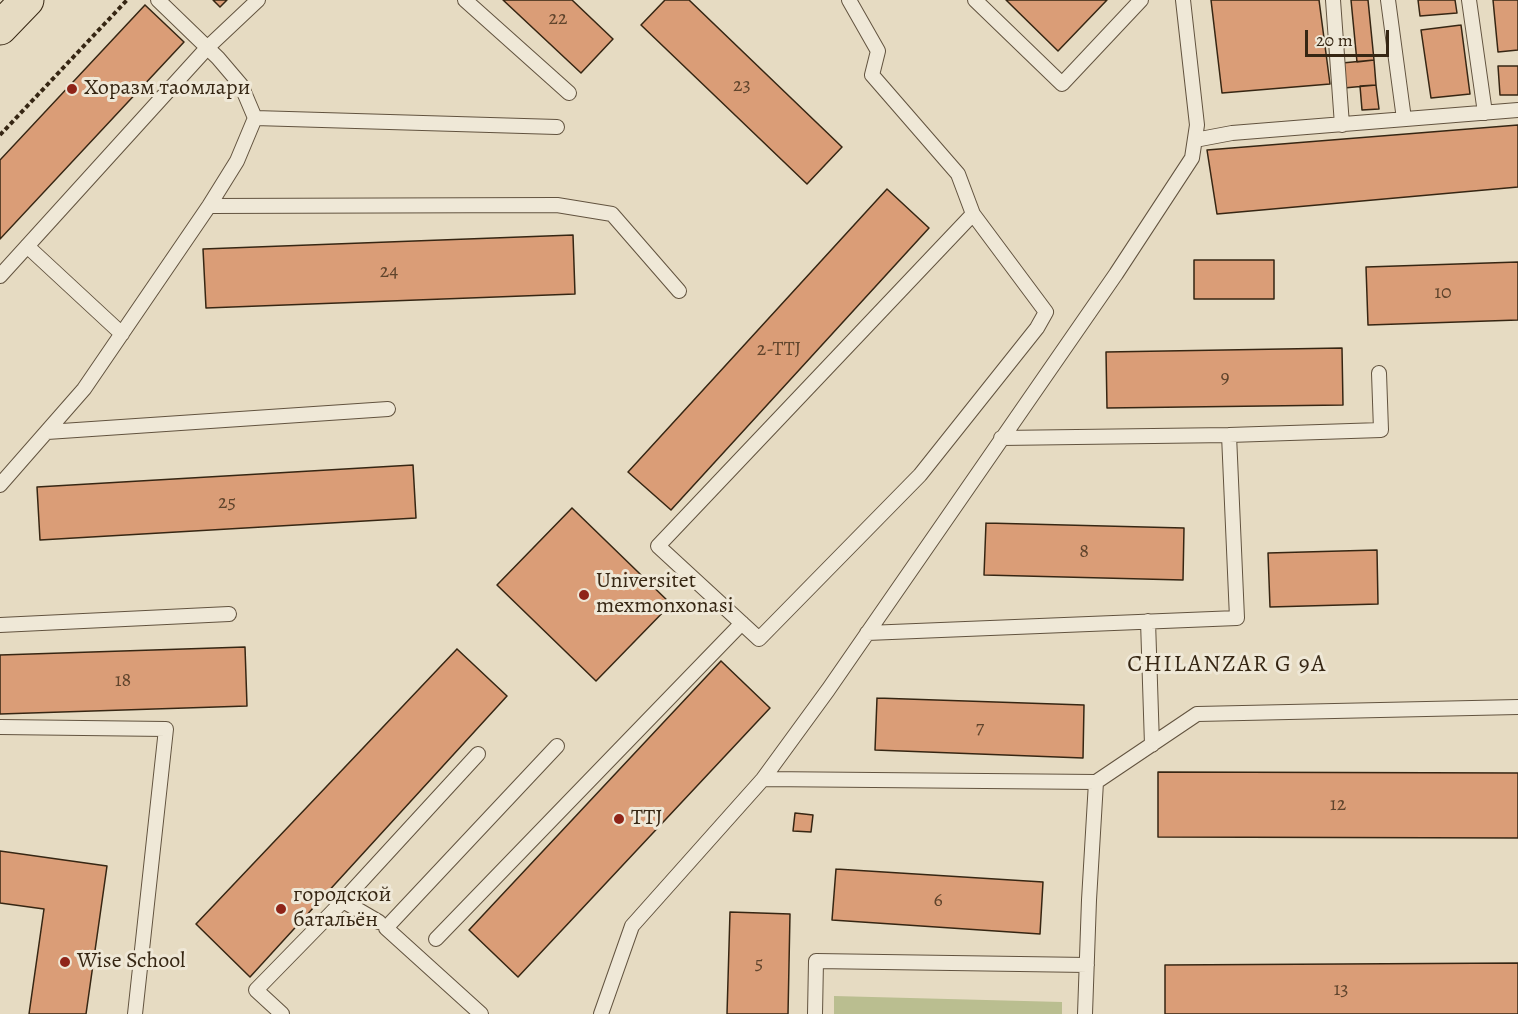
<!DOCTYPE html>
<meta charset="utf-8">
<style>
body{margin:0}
#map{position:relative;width:1518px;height:1014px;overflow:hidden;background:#e6dbc2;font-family:Alegreya,serif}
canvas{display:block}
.scale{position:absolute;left:1305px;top:30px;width:84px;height:27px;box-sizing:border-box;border:3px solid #362613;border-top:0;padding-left:8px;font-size:18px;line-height:21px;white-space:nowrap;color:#362613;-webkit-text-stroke:4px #efe8d7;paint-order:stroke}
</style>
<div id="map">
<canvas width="1518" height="1014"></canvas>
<div class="scale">20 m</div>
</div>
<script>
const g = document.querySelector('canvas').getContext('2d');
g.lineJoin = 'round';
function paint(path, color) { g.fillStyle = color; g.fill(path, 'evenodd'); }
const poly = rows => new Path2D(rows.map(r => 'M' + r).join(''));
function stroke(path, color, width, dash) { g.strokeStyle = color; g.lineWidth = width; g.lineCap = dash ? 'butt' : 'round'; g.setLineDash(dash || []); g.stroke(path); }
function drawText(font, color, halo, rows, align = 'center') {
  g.font = font + ' Alegreya,serif'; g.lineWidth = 6; g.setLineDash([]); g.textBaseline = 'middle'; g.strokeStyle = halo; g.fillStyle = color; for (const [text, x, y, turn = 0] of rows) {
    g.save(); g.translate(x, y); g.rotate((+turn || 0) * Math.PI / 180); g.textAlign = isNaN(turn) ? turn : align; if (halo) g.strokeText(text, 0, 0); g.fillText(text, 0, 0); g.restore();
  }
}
const green = poly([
 [834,996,1062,1002,1062,1014,834,1014]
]);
const building = poly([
 [213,0,227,0,220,7,213,0],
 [503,0,572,0,613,39,581,73,503,0],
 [665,0,689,0,842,147,807,184,641,25,665,0],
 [1006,0,1107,0,1058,51,1006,0],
 [1211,0,1319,0,1330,84,1222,93,1211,0],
 [1351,0,1368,0,1374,60,1357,62,1351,0],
 [1418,0,1455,0,1457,13,1420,16,1418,0],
 [1493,0,1518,0,1518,50,1498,52,1493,0],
 [145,5,184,42,0,239,0,160,145,5],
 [1461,25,1470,94,1431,98,1421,30,1461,25],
 [1374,60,1376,85,1344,88,1342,63,1374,60],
 [1498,66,1518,66,1518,95,1500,95,1498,66],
 [1376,85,1379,109,1362,110,1360,86,1376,85],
 [1518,125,1518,187,1217,214,1207,150,1518,125],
 [887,189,929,228,671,510,628,472,887,189],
 [573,235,575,294,206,308,203,249,573,235],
 [1194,260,1274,260,1274,299,1194,299,1194,260],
 [1518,262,1518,320,1368,325,1366,267,1518,262],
 [1342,348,1343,405,1107,408,1106,352,1342,348],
 [413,465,416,518,40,540,37,487,413,465],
 [572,508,671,604,596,681,497,585,572,508],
 [986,523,1184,528,1183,580,984,575,986,523],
 [1377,550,1378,604,1270,607,1268,553,1377,550],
 [245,647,247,706,0,714,0,655,245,647],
 [457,649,507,696,250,977,196,924,457,649],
 [721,661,770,708,518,977,469,930,721,661],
 [877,698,1084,705,1083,758,875,750,877,698],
 [1158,772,1518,773,1518,838,1158,837,1158,772],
 [795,813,813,815,811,832,793,831,795,813],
 [0,851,107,866,86,1014,29,1014,44,909,0,903,0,851],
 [836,869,1043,882,1040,934,832,920,836,869],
 [730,912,790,914,788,1014,727,1014,730,912],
 [1518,963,1518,1014,1165,1014,1165,965,1518,963]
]);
const path = poly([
 [0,135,127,0]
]);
const lane = poly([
 [158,0,218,58,241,85,255,118],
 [465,0,569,93],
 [849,0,878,51,872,75,958,174,973,214,1046,312,1037,328,920,475,759,639,658,546,973,214],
 [975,0,1062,84,1141,0],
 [1333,0,1342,125],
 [1388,0,1404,119],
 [1469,0,1485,113],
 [1195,140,1232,133,1518,110],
 [209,206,557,205,612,214,679,291],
 [27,246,122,334],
 [0,276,207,48,258,0],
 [47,432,388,409],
 [1001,438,1229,435],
 [0,485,84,389,209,206,237,161,255,118,557,127],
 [1148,621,1152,745],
 [0,625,229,614],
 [867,633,1237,618,1229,435,1381,430,1379,373],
 [0,727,166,729,135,1014],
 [763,779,1096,782],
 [343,901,478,754],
 [436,939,742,623],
 [282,1014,256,990,343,901,379,922],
 [481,1014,386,928,557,746],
 [601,1014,632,926,763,779,828,690,1116,274,1192,158,1197,125,1183,0],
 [815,1014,816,961,1087,965],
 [1085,1014,1089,900,1096,782,1197,714,1518,707]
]);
const highway = poly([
 [0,28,27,0]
]);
const markers = [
 [72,89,6,"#8f2418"],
 [584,595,6,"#8f2418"],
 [619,819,6,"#8f2418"],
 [281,909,6,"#8f2418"],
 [65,962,6,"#8f2418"]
];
const numberNames = [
 ["22",558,19],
 ["23",742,86],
 ["24",389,272],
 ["10",1443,293],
 ["2-TTJ",779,350],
 ["9",1225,378],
 ["25",227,503],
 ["8",1084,552],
 ["18",123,681],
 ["7",980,728],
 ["12",1338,805],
 ["6",938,901],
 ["5",759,964],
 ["13",1341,990]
];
const poiNames = [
 ["Хоразм таомлари",84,89],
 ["Universitet",596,582],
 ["mexmonxonasi",596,607],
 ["TTJ",631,819],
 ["городской",293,896],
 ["батальён",293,921],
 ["Wise School",77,962]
];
const neighbourhoodNames = [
 ["CHILANZAR G 9A",1227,665]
];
paint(green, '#babe90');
paint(building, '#da9d77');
stroke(building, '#362613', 1.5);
stroke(lane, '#62533f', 16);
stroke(highway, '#362613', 35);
stroke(path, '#362613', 4, [4.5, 3]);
stroke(lane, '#efe8d7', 14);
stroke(highway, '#e6dbc2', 33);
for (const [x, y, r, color] of markers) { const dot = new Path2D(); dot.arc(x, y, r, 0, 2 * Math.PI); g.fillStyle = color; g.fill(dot); stroke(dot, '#efe8d7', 2); }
drawText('20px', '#5f442c', null, numberNames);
drawText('22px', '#362613', '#efe8d7', poiNames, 'left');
g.letterSpacing = '1.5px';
drawText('24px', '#362613', '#efe8d7', neighbourhoodNames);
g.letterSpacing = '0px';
</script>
